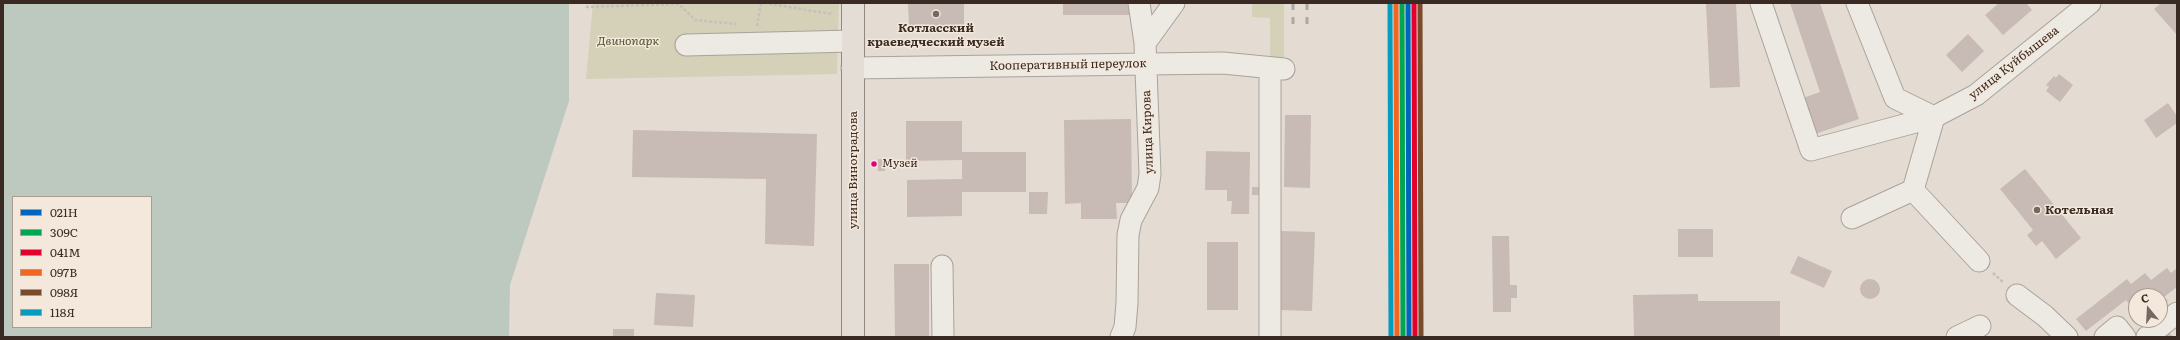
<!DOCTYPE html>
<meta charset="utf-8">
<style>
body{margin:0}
#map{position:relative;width:2180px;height:340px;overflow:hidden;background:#e4dcd3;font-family:Literata,serif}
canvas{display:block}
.frame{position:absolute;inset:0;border:4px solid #392a23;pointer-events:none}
.legend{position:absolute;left:12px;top:196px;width:140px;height:132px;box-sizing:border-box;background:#f3e8db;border:1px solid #a99c91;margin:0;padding:5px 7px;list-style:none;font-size:12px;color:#392a23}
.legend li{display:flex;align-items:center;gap:8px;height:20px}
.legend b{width:20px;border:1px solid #a99c91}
.north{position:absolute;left:2128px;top:288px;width:40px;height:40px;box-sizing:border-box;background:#f3e8db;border:1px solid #a99c91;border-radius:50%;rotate:342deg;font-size:11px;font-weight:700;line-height:16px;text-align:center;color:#392a23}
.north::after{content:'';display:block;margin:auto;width:14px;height:18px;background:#756861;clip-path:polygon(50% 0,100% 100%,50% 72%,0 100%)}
</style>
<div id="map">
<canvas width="2180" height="340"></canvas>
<div class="frame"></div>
<ul class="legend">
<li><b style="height:5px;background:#0065bd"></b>021Н</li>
<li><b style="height:5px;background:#00a651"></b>309С</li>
<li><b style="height:5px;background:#e4002b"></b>041М</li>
<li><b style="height:5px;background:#f26522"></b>097В</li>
<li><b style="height:5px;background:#7a4b2a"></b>098Я</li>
<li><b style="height:5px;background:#069cbd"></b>118Я</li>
</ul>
<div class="north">С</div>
</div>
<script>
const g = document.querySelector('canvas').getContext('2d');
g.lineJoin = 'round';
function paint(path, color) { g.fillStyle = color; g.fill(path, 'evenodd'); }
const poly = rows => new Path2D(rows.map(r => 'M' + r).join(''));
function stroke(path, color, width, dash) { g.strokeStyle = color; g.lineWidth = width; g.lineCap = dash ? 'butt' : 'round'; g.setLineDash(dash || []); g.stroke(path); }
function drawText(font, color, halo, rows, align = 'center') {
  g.font = font + ' Literata,serif'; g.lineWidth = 3; g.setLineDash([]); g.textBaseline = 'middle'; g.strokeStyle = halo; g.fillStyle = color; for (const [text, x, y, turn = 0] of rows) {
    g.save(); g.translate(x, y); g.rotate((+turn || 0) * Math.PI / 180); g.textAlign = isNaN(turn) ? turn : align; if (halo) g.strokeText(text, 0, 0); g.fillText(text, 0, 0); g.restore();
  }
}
const green = poly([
 [593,3,839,3,837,74,586,79],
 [1252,3,1284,3,1284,61,1270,61,1270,18,1252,17]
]);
const water = poly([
 [3,3,569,3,569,101,510,285,509,337,3,337],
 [13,197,151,197,151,327,13,327]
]);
const building = poly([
 [908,3,964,3,964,26,909,27],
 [1063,3,1129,3,1129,15,1063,15],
 [1736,3,1740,87,1710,88,1706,4],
 [1790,3,1820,3,1859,119,1815,134,1803,98,1820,92],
 [1999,3,2026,3,2032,10,2003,35,1985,15],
 [2161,3,2177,3,2177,35,2154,9],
 [1968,34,1984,51,1962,72,1946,55],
 [2059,74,2073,85,2060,102,2046,91,2049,87,2046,85,2054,76,2056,78],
 [2168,103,2177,116,2177,123,2156,138,2144,120],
 [1285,115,1311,115,1310,188,1284,187],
 [1131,119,1132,203,1116,203,1117,219,1081,219,1081,203,1065,204,1064,120],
 [906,121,962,121,962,152,1026,152,1026,192,962,192,962,216,907,217,907,180,962,179,962,160,906,161],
 [633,130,817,134,814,246,765,244,766,179,632,177],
 [1206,151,1250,152,1249,214,1231,214,1232,201,1227,201,1227,190,1205,190],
 [878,159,884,159,885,171,878,171],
 [2025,169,2081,238,2056,259,2042,241,2036,246,2027,235,2033,230,2000,189],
 [1252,187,1259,187,1259,195,1252,195],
 [1029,192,1048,192,1047,214,1029,214],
 [1678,229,1713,229,1713,257,1678,257],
 [1281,231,1315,232,1312,311,1279,310],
 [1492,236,1509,236,1510,285,1517,285,1517,298,1511,298,1511,312,1493,312],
 [1207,242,1238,242,1238,310,1207,310],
 [1798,256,1832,271,1824,288,1790,273],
 [894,264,929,264,929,337,895,337],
 [2167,268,2171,273,2177,268,2177,287,2164,297,2168,301,2160,307,2160,296,2136,296,2136,313,2126,300,2086,331,2076,319,2127,279,2131,284,2145,273,2151,280],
 '1860 289a10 10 0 1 1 20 0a10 10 0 1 1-20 0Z',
 [656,293,695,295,693,327,654,325],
 [1698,294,1698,301,1780,301,1780,337,1634,337,1633,295],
 [613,329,634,329,634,337,613,337],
 [2168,331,2173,337,2161,337]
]);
const path = poly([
 [764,3,832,14,832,12],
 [586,7,679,4,695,20,736,24],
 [757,26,761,3],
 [1993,273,2004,283]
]);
const minor = poly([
 [1139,3,1145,43],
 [1761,3,1811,150,1934,117,1976,95,2090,3],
 [1857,3,1895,98,1934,117],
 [686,45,853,41],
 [852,68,1223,63,1284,69],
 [1913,190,1979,261],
 [1852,218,1913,190,1934,117],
 [942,266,943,337],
 [2017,295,2045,316,2067,337],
 [1121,337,1125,327,1127,303,1128,235,1131,220,1148,188,1150,174,1145,43,1174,3],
 [1270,337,1270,68],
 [1957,337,1980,326],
 [2105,337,2117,327,2125,337],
 [2147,337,2177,313]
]);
const major = poly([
 [853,3,853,337]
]);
const rail = poly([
 [1293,3,1293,24],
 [1307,3,1307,25]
]);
const rail1 = poly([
 [1408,3,1409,337]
]);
const rail2 = poly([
 [1402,3,1403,337]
]);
const rail3 = poly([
 [1414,3,1415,337]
]);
const rail4 = poly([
 [1396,3,1397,337]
]);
const rail5 = poly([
 [1420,3,1421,337]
]);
const rail6 = poly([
 [1390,3,1391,337]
]);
const markers = [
 [936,14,4,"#756861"],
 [874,164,3.5,"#e5007d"],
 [2037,210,4,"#756861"]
];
const busNames = [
 ["Музей",882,164]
];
const poiNames = [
 ["Котласский",936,28],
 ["краеведческий музей",936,42],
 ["Котельная",2045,210,"left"]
];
const parkNames = [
 ["Двинопарк",628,41]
];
const streetNames = [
 ["улица Куйбышева",2014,63,-38],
 ["Кооперативный переулок",1068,65,-1],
 ["улица Кирова",1148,132,-92],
 ["улица Виноградова",853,170,-90]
];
paint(green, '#d5d0b8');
paint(water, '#bdc9bf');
paint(building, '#c8bab4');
stroke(minor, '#aaa29b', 23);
stroke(major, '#908882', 24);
stroke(path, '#c6c0ba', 2.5, [3, 2]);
stroke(minor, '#ede9e3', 21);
stroke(major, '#e4ddd6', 22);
stroke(rail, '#ada8a3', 3, [7, 7]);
stroke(rail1, '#0065bd', 5);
stroke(rail2, '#00a651', 5);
stroke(rail3, '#e4002b', 5);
stroke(rail4, '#f26522', 5);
stroke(rail5, '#7a4b2a', 5);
stroke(rail6, '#069cbd', 5);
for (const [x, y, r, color] of markers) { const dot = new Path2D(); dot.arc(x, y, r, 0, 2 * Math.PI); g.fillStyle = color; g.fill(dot); stroke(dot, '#f3e8db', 1.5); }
drawText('11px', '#392a23', '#f3e8db', busNames, 'left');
drawText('bold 12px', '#392a23', '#f3e8db', poiNames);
drawText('italic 12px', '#51542c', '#f3e8db', parkNames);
drawText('12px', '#392a23', '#f3e8db', streetNames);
</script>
